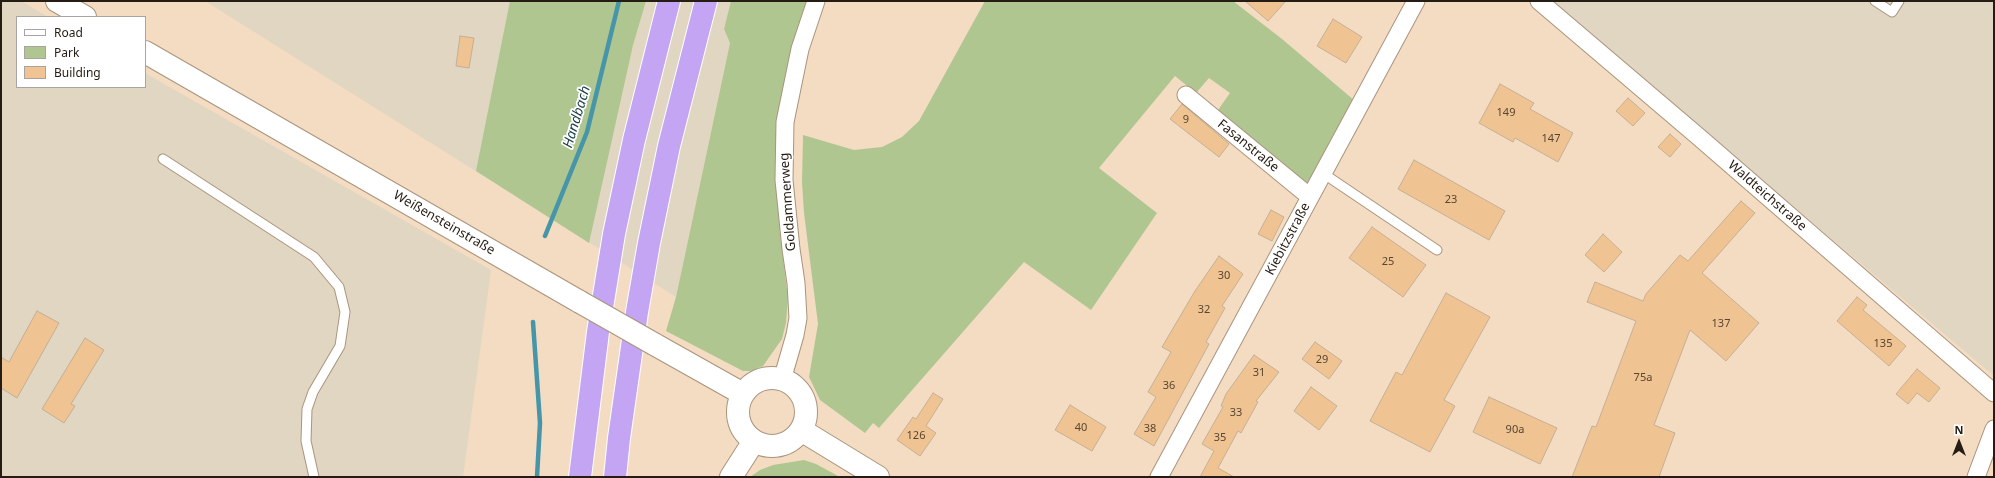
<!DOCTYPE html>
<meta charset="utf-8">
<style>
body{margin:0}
#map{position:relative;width:1995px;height:478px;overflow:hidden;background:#f4dcc2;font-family:"Noto Sans",sans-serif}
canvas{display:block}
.frame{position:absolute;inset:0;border:2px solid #251c13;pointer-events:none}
.legend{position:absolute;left:16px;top:16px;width:130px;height:72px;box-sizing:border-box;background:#fff;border:1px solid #a8a4a1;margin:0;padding:5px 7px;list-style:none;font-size:12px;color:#251c13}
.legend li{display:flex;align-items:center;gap:8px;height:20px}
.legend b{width:20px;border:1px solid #a8a4a1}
.north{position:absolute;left:1939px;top:422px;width:40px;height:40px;-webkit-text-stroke:3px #fff;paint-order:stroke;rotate:0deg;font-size:11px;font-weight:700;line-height:16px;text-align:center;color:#251c13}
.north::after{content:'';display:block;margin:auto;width:14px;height:18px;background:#251c13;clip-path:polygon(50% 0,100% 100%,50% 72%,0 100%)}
</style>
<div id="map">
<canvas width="1995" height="478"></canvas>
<div class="frame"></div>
<ul class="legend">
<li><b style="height:5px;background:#fff"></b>Road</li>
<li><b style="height:11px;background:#b0c691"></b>Park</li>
<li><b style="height:11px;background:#efc392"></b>Building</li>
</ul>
<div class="north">N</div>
</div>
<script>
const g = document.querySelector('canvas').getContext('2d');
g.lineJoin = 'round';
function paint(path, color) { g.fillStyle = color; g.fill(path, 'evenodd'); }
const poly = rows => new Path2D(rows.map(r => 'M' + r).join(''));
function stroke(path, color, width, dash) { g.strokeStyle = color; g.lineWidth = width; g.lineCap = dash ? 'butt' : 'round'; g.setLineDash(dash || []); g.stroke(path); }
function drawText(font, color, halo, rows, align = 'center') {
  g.font = font + ' "Noto Sans",sans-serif'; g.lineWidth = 3.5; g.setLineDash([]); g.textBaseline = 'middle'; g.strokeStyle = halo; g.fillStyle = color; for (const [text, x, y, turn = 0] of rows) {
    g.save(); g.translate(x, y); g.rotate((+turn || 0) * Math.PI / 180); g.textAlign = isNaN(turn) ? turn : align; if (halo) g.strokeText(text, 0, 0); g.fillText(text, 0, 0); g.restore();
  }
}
const industrial = poly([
 [1,1,21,1,48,17,17,17,17,87,145,87,145,73,491,270,463,477,1,477],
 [205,1,731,1,724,29,730,43,676,297],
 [1533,1,1994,1,1994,376,1711,137]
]);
const green = poly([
 [510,1,646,1,633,45,589,243,476,171],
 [731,1,807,1,798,27,784,83,776,153,780,233,788,298,786,323,782,339,763,366,751,371,743,371,666,331,676,297,730,43,724,29],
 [985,1,1233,1,1282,39,1355,101,1309,184,1304,184,1297,182,1218,110,1230,93,1209,78,1196,93,1175,76,1099,168,1157,213,1091,310,1024,262,879,428,873,423,865,433,820,400,809,377,818,324,804,213,802,182,803,135,854,150,882,147,902,137,919,121],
 [804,460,816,464,840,477,750,477,760,470,773,465]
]);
const stream = poly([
 [545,236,587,132,619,1],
 [533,322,540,423,537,477]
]);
const building = poly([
 [1245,1,1286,1,1268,21,1245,1],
 [1333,19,1362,37,1346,63,1317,46,1333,19],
 [460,36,474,38,469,68,456,66,460,36],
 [1500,84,1534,103,1530,109,1573,133,1558,162,1515,138,1513,142,1479,123,1500,84],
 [1628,98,1645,113,1633,126,1616,111,1628,98],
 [1182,104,1229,144,1219,157,1170,119,1182,104],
 [1670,134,1681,144,1670,157,1658,147,1670,134],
 [1414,160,1505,211,1489,240,1398,189,1414,160],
 [1741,201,1755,213,1702,273,1759,323,1726,361,1690,330,1654,425,1675,433,1659,477,1572,477,1592,426,1596,427,1636,321,1587,302,1595,282,1643,301,1646,294,1680,255,1688,261,1741,201],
 [1271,210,1284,217,1272,241,1258,234,1271,210],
 [1372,227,1426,265,1403,297,1349,258,1372,227],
 [1603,234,1622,252,1604,272,1585,255,1603,234],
 [1219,256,1243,274,1222,306,1225,308,1206,342,1209,344,1154,446,1134,434,1156,397,1148,392,1171,352,1162,347,1195,291,1219,256],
 [1446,293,1490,317,1444,400,1455,406,1430,452,1370,421,1396,372,1402,375,1446,293],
 [1857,297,1867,305,1863,310,1906,346,1889,366,1837,321,1857,297],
 [37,311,59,323,17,398,1,388,1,357,9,362,37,311],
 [85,338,104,350,71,404,75,406,64,423,42,409,85,338],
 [1315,342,1342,361,1329,379,1302,359,1315,342],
 [1254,355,1279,372,1256,401,1258,402,1241,433,1238,431,1218,468,1234,477,1200,477,1214,451,1202,444,1223,407,1221,406,1226,394,1254,355],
 [1917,369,1940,388,1929,402,1917,393,1908,404,1896,394,1917,369],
 [1311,387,1337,406,1319,430,1294,411,1311,387],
 [933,393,943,399,926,426,936,433,920,456,897,440,913,417,916,419,933,393],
 [1489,397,1557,428,1540,464,1473,432,1489,397],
 [1070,405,1106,427,1092,451,1055,430,1070,405]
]);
const lane = poly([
 [1875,1,1892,12,1899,1],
 [163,159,314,257,339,287,345,312,340,346,313,392,307,409,306,441,314,477],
 [1324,174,1437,250]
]);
const street = poly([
 [1539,1,1700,138,1994,393],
 [1186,95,1310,197],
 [782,380,795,335,798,318,796,283,791,249,784,180,785,122,800,49,816,1],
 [1159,477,1416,1],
 [1976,477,1994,429]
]);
const secondary = poly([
 [57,1,85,17],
 [145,52,580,302],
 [654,344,743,394],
 '738 412a34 34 0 1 1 68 0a34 34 0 1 1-68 0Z',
 [801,430,878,477],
 [731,477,754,441]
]);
const highway = poly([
 [580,477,598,332,614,234,634,140,669,1],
 [615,477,619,438,637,312,649,243,669,146,706,1]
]);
const secondaryBridge = poly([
 [580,302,654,344]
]);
const numberNames = [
 ["149",1506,113],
 ["9",1186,120],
 ["147",1551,139],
 ["23",1451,200],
 ["25",1388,262],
 ["30",1224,276],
 ["32",1204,310],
 ["137",1721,324],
 ["135",1883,344],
 ["29",1322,360],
 ["31",1259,373],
 ["75a",1643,378],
 ["36",1169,386],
 ["33",1236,413],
 ["40",1081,428],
 ["38",1150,429],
 ["90a",1515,430],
 ["126",916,436],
 ["35",1220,438]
];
const streetNames = [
 ["Fasanstraße",1248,146,39],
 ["Waldteichstraße",1767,196,41],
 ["Goldammerweg",788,202,-94],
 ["Weißensteinstraße",444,223,30],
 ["Kiebitzstraße",1288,239,-62]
];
const waterNames = [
 ["Handbach",577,117,-73]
];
paint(industrial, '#e0d6c1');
paint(green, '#b0c691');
stroke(stream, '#4695a8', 4.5);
paint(building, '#efc392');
stroke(building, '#c5af95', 1);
stroke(lane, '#aa947c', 11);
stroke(street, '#aa947c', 19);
stroke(secondary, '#aa947c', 24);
stroke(highway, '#fff', 24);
stroke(lane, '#fff', 9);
stroke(street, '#fff', 17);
stroke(secondary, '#fff', 22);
stroke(highway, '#c3a5f3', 22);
stroke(secondaryBridge, '#aa947c', 24, []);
stroke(secondaryBridge, '#fff', 22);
drawText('11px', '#584633', null, numberNames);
drawText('13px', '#251c13', '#fff', streetNames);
drawText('italic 14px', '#1c414a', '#fff', waterNames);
</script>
